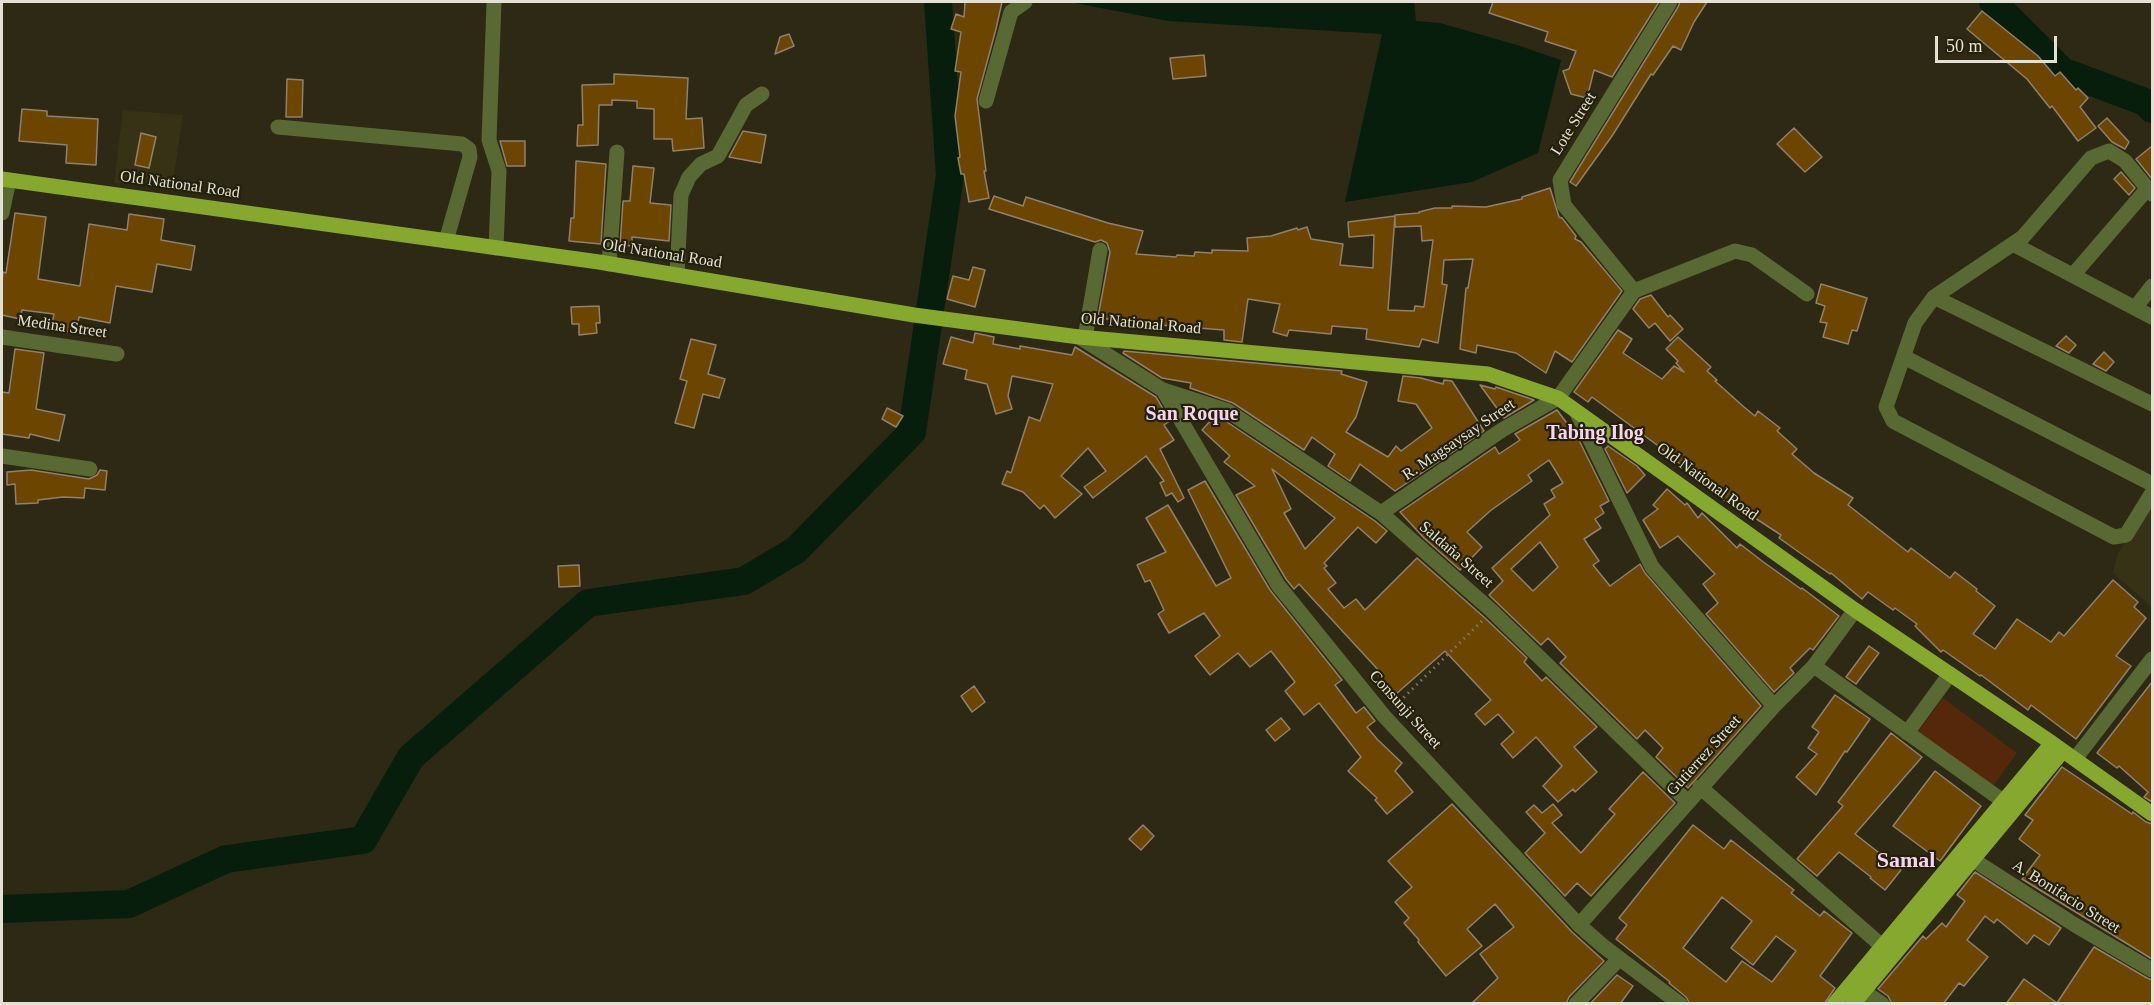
<!DOCTYPE html>
<meta charset="utf-8">
<style>
body{margin:0}
#map{position:relative;width:2154px;height:1005px;overflow:hidden;background:#2d2915;font-family:"Times New Roman",serif}
canvas{display:block}
.frame{position:absolute;inset:0;border:3px solid #e3e0d4;pointer-events:none}
.scale{position:absolute;left:1935px;top:36px;width:122px;height:27px;box-sizing:border-box;border:3px solid #e3e0d4;border-top:0;padding-left:8px;font-size:18px;line-height:21px;white-space:nowrap;color:#e3e0d4;-webkit-text-stroke:4px #23200b;paint-order:stroke}
</style>
<div id="map">
<canvas width="2154" height="1005"></canvas>
<div class="frame"></div>
<div class="scale">50 m</div>
</div>
<script>
const g = document.querySelector('canvas').getContext('2d');
g.lineJoin = 'round';
function paint(path, color) { g.fillStyle = color; g.fill(path, 'evenodd'); }
const poly = rows => new Path2D(rows.map(r => 'M' + r).join(''));
function stroke(path, color, width, dash) { g.strokeStyle = color; g.lineWidth = width; g.lineCap = dash ? 'butt' : 'round'; g.setLineDash(dash || []); g.stroke(path); }
function drawText(font, color, halo, rows, align = 'center') {
  g.font = font + ' "Times New Roman",serif'; g.lineWidth = 4.5; g.setLineDash([]); g.textBaseline = 'middle'; g.strokeStyle = halo; g.fillStyle = color; for (const [text, x, y, turn = 0] of rows) {
    g.save(); g.translate(x, y); g.rotate((+turn || 0) * Math.PI / 180); g.textAlign = isNaN(turn) ? turn : align; if (halo) g.strokeText(text, 0, 0); g.fillText(text, 0, 0); g.restore();
  }
}
const built = poly([
 [123,110,183,115,172,188,114,183],
 [2152,499,2152,607,2113,573,2117,555]
]);
const green = poly([
 [1943,698,2017,753,1991,789,1916,735]
]);
const water = poly([
 [1070,2,1414,2,1416,21,1440,23,1517,45,1561,60,1538,153,1472,182,1345,202,1382,34,1168,21]
]);
const river = poly([
 [1993,2,2062,71,2145,102,2152,109],
 [2,909,129,904,226,859,363,840,411,757,588,603,744,581,796,550,912,432,950,175,938,2]
]);
const building = poly([
 [965,2,1002,2,996,29,977,99,986,171,984,171,989,198,969,202,964,174,961,174,958,158,960,157,955,116,961,72,955,71,961,32,951,29,956,14,964,17,965,2],
 [1493,2,1659,2,1612,77,1594,70,1587,98,1571,94,1563,71,1569,69,1576,51,1545,41,1548,32,1489,13,1493,2],
 [1680,2,1707,2,1694,22,1681,50,1673,46,1653,75,1651,74,1612,136,1576,186,1570,182,1678,7,1680,2],
 [1982,11,2038,56,2055,76,2060,72,2076,90,2078,88,2088,98,2080,107,2096,128,2078,141,2052,106,2050,108,2027,79,1967,29,1982,11],
 [789,34,794,46,775,54,780,37,789,34],
 [1204,55,1206,76,1173,79,1170,58,1204,55],
 [614,74,688,78,686,119,702,118,704,148,673,151,672,139,654,139,654,109,637,108,637,101,612,100,612,105,599,105,598,145,577,146,578,125,583,125,582,85,614,84,614,74],
 [287,79,303,80,302,117,286,117,287,79],
 [22,109,47,111,47,116,98,119,96,165,66,163,67,145,19,141,22,109],
 [2107,118,2129,142,2125,149,2112,142,2098,126,2107,118],
 [1794,128,1822,157,1805,172,1777,144,1794,128],
 [743,131,766,135,761,163,729,157,743,131],
 [141,133,156,137,149,168,135,165,141,133],
 [500,141,525,141,525,166,507,166,500,141],
 [2152,146,2152,179,2136,159,2152,146],
 [576,161,606,164,601,244,569,241,571,218,574,218,576,161],
 [633,166,654,168,650,203,671,205,669,241,632,237,632,246,620,245,623,201,630,201,633,166],
 [2121,172,2135,188,2129,195,2114,179,2121,172],
 [1550,188,1559,217,1562,218,1576,236,1575,239,1581,242,1622,291,1572,362,1555,351,1546,373,1516,353,1477,345,1476,353,1460,349,1466,288,1468,288,1473,259,1444,260,1442,284,1447,285,1438,343,1422,339,1419,347,1366,339,1367,329,1332,326,1331,334,1289,330,1287,336,1273,332,1280,304,1248,299,1242,342,1224,340,1224,330,1122,322,1098,317,1110,252,1107,243,1101,240,1095,242,989,209,994,196,1023,206,1026,197,1108,223,1143,231,1136,254,1176,257,1177,255,1194,256,1195,252,1212,253,1212,250,1248,251,1247,238,1271,236,1297,228,1298,230,1307,227,1311,239,1343,244,1340,265,1373,268,1374,235,1349,237,1348,222,1395,216,1388,310,1414,311,1415,306,1424,307,1433,240,1422,241,1421,226,1395,227,1395,215,1419,213,1419,212,1435,208,1452,208,1452,206,1486,207,1522,199,1522,197,1550,188],
 [15,213,46,217,38,279,80,286,89,224,127,230,129,214,164,219,161,240,195,246,191,270,157,264,152,292,116,286,110,323,79,317,76,333,51,329,54,314,22,310,20,319,2,315,2,283,3,272,6,273,15,213],
 [973,267,985,270,975,307,947,299,953,276,969,280,973,267],
 [1821,284,1867,298,1857,331,1852,330,1848,344,1823,337,1827,323,1820,322,1825,306,1816,303,1821,284],
 [1651,295,1668,317,1670,315,1683,329,1670,341,1655,323,1649,328,1633,309,1640,299,1651,295],
 [599,306,600,323,596,323,597,333,579,335,579,324,572,324,571,307,599,306],
 [1618,330,1632,339,1623,353,1662,379,1674,366,1684,372,1676,363,1678,361,1666,349,1678,337,1711,367,1707,371,1717,380,1715,381,1744,407,1755,416,1758,411,1780,428,1777,431,1797,449,1792,454,1814,473,1853,498,1848,505,1908,552,1911,548,1950,578,1955,572,1977,589,1976,591,1995,606,1973,634,1995,649,2017,619,2051,642,2059,632,2064,636,2113,580,2138,602,2134,607,2146,618,2116,656,2131,666,2076,739,2031,705,2028,710,1981,675,1980,676,1943,650,1941,652,1915,626,1917,624,1895,608,1893,610,1868,592,1862,599,1831,573,1830,574,1779,538,1781,535,1729,501,1727,503,1657,445,1592,397,1588,402,1574,392,1618,330],
 [975,333,994,337,993,344,1020,349,1020,346,1072,355,1075,347,1156,397,1170,421,1164,425,1174,440,1160,449,1184,498,1178,502,1172,493,1166,496,1160,483,1164,481,1146,456,1093,498,1084,487,1106,471,1088,448,1061,476,1082,494,1055,518,1044,505,1040,509,1023,492,1002,484,1007,471,1011,473,1029,417,1040,421,1053,384,1012,376,1008,396,1012,409,996,414,987,384,965,379,967,370,943,364,951,337,973,343,975,333],
 [2066,336,2076,345,2069,353,2056,346,2066,336],
 [691,339,716,345,708,374,725,379,719,398,703,394,694,428,675,423,687,381,680,379,691,339],
 [15,349,44,353,36,409,65,415,59,441,30,434,29,438,2,434,2,392,9,393,15,349],
 [1124,351,1342,371,1341,374,1367,382,1356,417,1346,432,1388,457,1396,446,1401,451,1432,428,1416,404,1398,401,1403,376,1421,378,1443,384,1444,380,1452,381,1484,431,1395,491,1360,464,1350,481,1328,466,1335,454,1312,437,1304,450,1233,403,1190,388,1191,383,1162,378,1123,353,1124,351],
 [2104,352,2114,362,2106,371,2093,364,2104,352],
 [1480,385,1495,389,1496,387,1534,400,1504,418,1480,385],
 [887,408,903,416,896,427,882,419,887,408],
 [1557,410,1569,426,1571,424,1609,501,1600,506,1604,513,1595,519,1601,528,1584,539,1599,561,1593,565,1610,586,1640,564,1645,573,1761,706,1688,788,1656,757,1663,748,1645,730,1637,739,1560,663,1566,657,1548,638,1541,645,1489,595,1503,581,1492,568,1550,515,1544,504,1555,497,1551,490,1563,483,1549,460,1528,475,1532,481,1490,511,1467,532,1482,547,1460,570,1424,538,1400,512,1495,447,1499,454,1520,440,1515,434,1557,410],
 [1540,542,1558,567,1533,591,1511,569,1540,542],
 [1214,417,1224,420,1375,521,1387,531,1376,543,1358,527,1324,563,1327,566,1324,568,1336,583,1328,589,1344,608,1356,599,1365,610,1417,558,1485,618,1527,658,1524,662,1542,681,1546,677,1597,727,1574,747,1597,772,1575,792,1573,789,1558,802,1543,786,1562,766,1536,737,1513,758,1501,744,1514,732,1498,714,1485,725,1475,714,1491,700,1445,651,1396,694,1379,676,1382,674,1299,584,1294,589,1286,579,1236,495,1255,486,1224,462,1230,456,1202,430,1214,417],
 [1272,469,1335,518,1305,549,1284,513,1291,509,1272,469],
 [1608,446,1637,466,1645,475,1627,493,1605,449,1608,446],
 [31,470,89,479,97,475,100,470,107,471,105,490,85,488,84,498,63,497,38,500,38,503,16,504,15,484,7,485,7,472,31,470],
 [1205,481,1270,590,1342,680,1335,685,1356,713,1364,707,1375,721,1367,727,1377,739,1402,763,1395,771,1413,792,1387,814,1375,800,1377,798,1348,771,1361,757,1319,703,1304,715,1285,691,1295,682,1271,651,1250,667,1238,653,1210,675,1195,656,1220,636,1204,613,1169,633,1158,614,1164,610,1150,580,1145,582,1137,565,1166,552,1146,518,1168,505,1216,586,1231,578,1188,490,1205,481],
 [1667,489,1685,505,1687,503,1698,518,1702,513,1737,548,1740,544,1762,561,1801,589,1802,588,1839,616,1813,650,1810,648,1790,668,1794,673,1774,692,1706,614,1718,603,1703,584,1715,574,1678,536,1660,548,1643,520,1658,509,1653,505,1667,489],
 [579,565,580,586,559,587,558,566,579,565],
 [1869,646,1879,653,1856,684,1846,677,1869,646],
 [2152,682,2152,802,2144,797,2148,792,2119,766,2117,768,2097,753,2152,682],
 [974,686,985,702,972,712,961,696,974,686],
 [1835,695,1870,719,1847,752,1845,751,1816,795,1796,777,1817,754,1808,748,1819,732,1812,727,1835,695],
 [1281,718,1290,729,1275,741,1266,730,1281,718],
 [1891,733,1922,757,1855,834,1901,870,1885,890,1870,878,1871,877,1839,852,1817,876,1797,859,1843,806,1838,802,1891,733],
 [2062,767,2132,814,2133,812,2146,822,2152,824,2152,959,2022,879,2040,855,2019,839,2033,820,2025,815,2062,767],
 [1935,771,1981,806,1940,861,1893,826,1935,771],
 [1643,772,1675,803,1591,896,1577,883,1565,896,1525,853,1545,833,1526,812,1534,805,1542,813,1553,804,1562,815,1552,823,1581,853,1615,814,1609,809,1643,772],
 [1452,804,1572,932,1604,961,1569,997,1566,1004,1471,1004,1498,978,1480,954,1514,927,1495,904,1467,929,1482,946,1446,976,1418,942,1419,940,1404,923,1409,918,1395,902,1412,887,1388,861,1452,804],
 [1143,825,1154,836,1141,850,1129,839,1143,825],
 [1693,825,1724,849,1731,840,1794,890,1791,893,1820,916,1824,911,1852,933,1820,976,1835,988,1824,1004,1690,1004,1686,997,1669,983,1670,982,1616,939,1627,925,1619,918,1693,825],
 [1722,897,1752,921,1731,948,1753,965,1776,936,1796,951,1772,982,1742,961,1726,982,1683,948,1722,897],
 [1975,872,2061,928,2049,945,2034,935,2027,944,1997,919,1994,923,1985,916,1967,940,1988,957,1964,986,1959,983,1943,1004,1892,1004,1888,996,1878,989,1923,936,1926,939,1942,923,1946,927,1965,901,1957,895,1975,872],
 [2094,947,2147,978,2152,980,2152,1004,2006,1004,2024,979,2057,1003,2094,947],
 [1617,975,1633,986,1620,1004,1590,1004,1617,975]
]);
const path = poly([
 [1395,706,1482,621]
]);
const minor = poly([
 [494,2,489,140,499,171,496,248],
 [986,101,1011,12,1025,2],
 [278,127,462,144,469,149,470,157,446,241],
 [2152,194,2125,161,2109,151,2091,158,2023,237,1934,297,1915,323,1886,407,1893,421,2114,537,2126,535,2152,493],
 [2,213,9,180],
 [2013,244,2152,317],
 [609,264,617,152],
 [677,275,681,195,689,177,701,164,718,156,746,105,762,94],
 [2073,275,2148,188],
 [1634,291,1564,205,1560,180,1670,2],
 [1934,297,2152,404],
 [2135,308,2152,286],
 [2,337,117,354],
 [1079,337,1163,390,1228,411,1381,513,1492,611,1688,802],
 [1085,338,1100,250],
 [1904,357,2152,484],
 [1163,390,1278,585,1384,716,1579,925,1603,946,1680,1004],
 [1576,411,1652,567,1774,706],
 [2,456,90,469],
 [1381,513,1502,430,1558,398,1634,291,1735,251,1752,255,1807,294],
 [1814,666,2003,801],
 [1907,733,1950,674],
 [2075,759,2152,659],
 [1700,787,1882,946],
 [1964,854,2075,925,2152,970],
 [1579,925,1774,706,1814,666,1855,610],
 [1853,984,1882,1004],
 [1576,1004,1619,959]
]);
const major = poly([
 [2,179,599,262,914,315,1079,337,1488,374,1558,398,1855,610,2052,743,2152,814],
 [1834,1004,2052,743],
 [1853,1004,2063,751]
]);
const streetNames = [
 ["Lote Street",1574,124,-58],
 ["Old National Road",180,185,8],
 ["Old National Road",662,254,9],
 ["Old National Road",1141,324,5],
 ["Medina Street",62,327,8],
 ["R. Magsaysay Street",1459,440,-34],
 ["Old National Road",1707,482,36],
 ["Saldaña Street",1456,555,41],
 ["Consunji Street",1405,710,48],
 ["Gutierrez Street",1704,756,-48],
 ["A. Bonifacio Street",2066,897,32]
];
const quarterNames = [
 ["San Roque",1192,415],
 ["Tabing Ilog",1595,434]
];
const districtNames = [
 ["Samal",1906,861]
];
paint(built, '#373115');
paint(green, '#55280c');
paint(water, '#071e0c');
stroke(river, '#071e0c', 28);
paint(building, '#6c4500');
stroke(building, '#90806c', 1.5);
stroke(path, '#7c7968', 3, [1.5, 4.5]);
stroke(minor, '#586934', 15);
stroke(major, '#87a82f', 15);
drawText('16px', '#e3e0d4', '#23200b', streetNames);
drawText('bold 20px', '#fbd3f2', '#23200b', quarterNames);
drawText('bold 22px', '#fbd3f2', '#23200b', districtNames);
</script>
